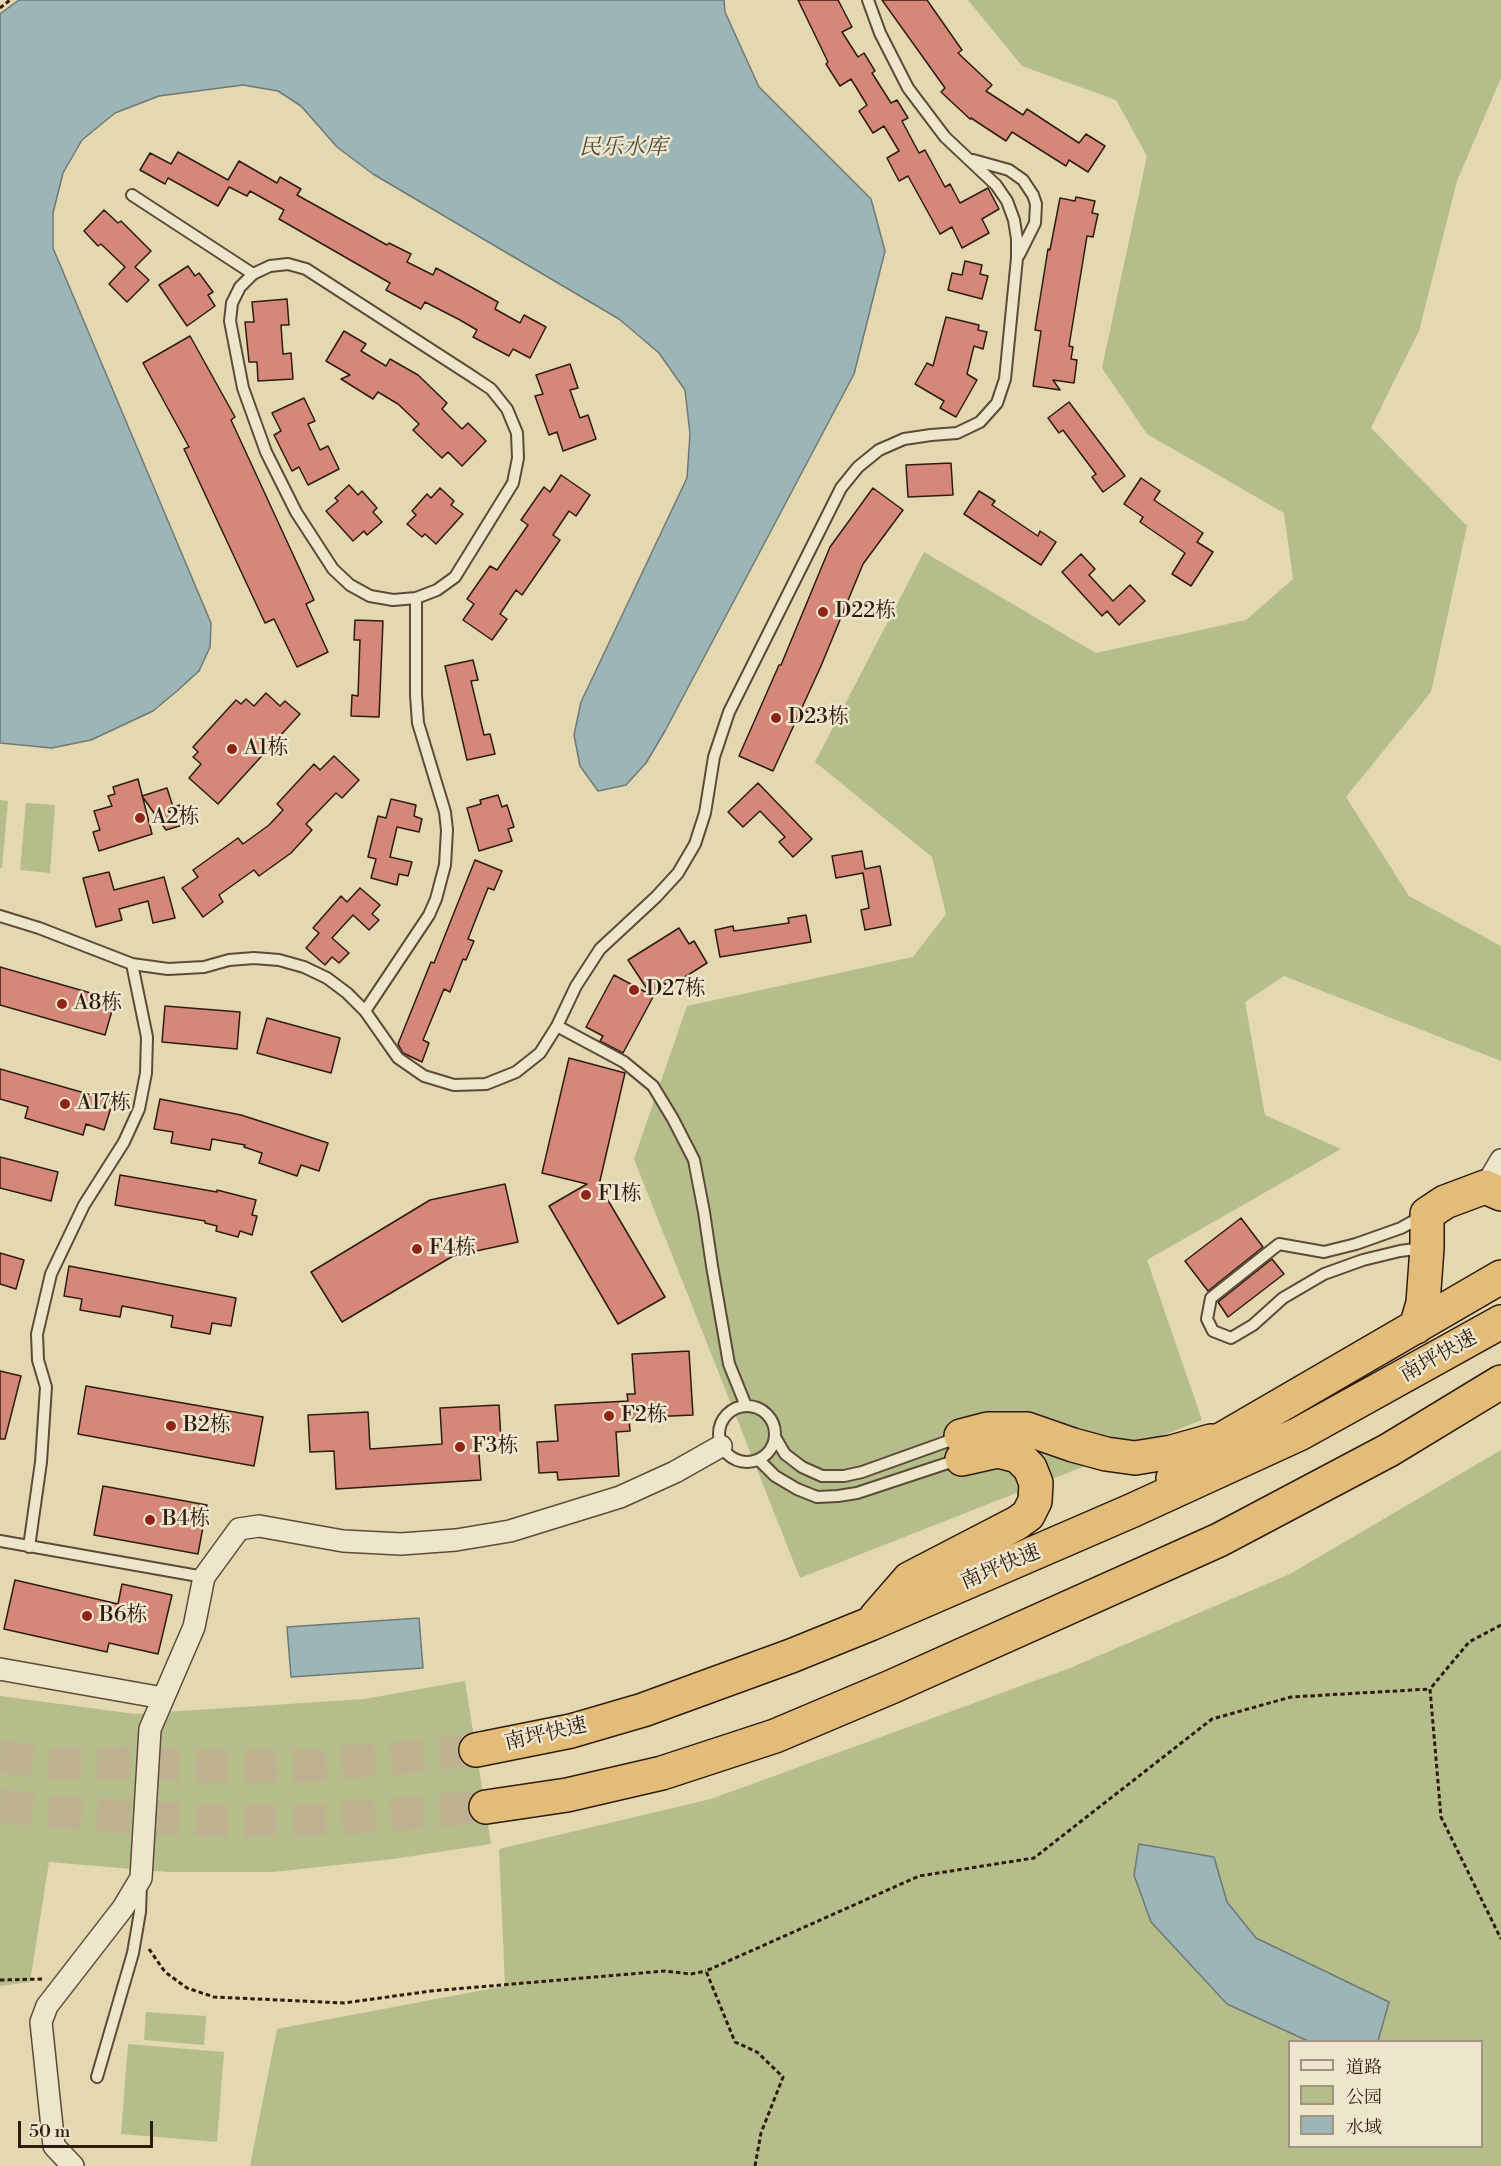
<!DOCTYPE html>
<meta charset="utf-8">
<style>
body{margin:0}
#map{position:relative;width:1501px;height:2166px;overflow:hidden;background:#e3d8b0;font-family:"Libre Bodoni","Noto Serif SC",serif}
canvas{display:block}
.legend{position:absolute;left:1288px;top:2040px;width:195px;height:108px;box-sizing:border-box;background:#ede6cc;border:2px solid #a19581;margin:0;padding:8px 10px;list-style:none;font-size:18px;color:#2f1c10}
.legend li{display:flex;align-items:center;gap:12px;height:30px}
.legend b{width:30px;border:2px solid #a19581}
.scale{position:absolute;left:18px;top:2121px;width:135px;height:27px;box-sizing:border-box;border:3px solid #2f1c10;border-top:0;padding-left:8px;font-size:18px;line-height:21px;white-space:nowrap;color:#2f1c10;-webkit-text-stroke:4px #ede6cc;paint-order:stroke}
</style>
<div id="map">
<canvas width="1501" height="2166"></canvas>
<ul class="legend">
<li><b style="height:8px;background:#ede6cc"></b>道路</li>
<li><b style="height:16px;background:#b5be8a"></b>公园</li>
<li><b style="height:16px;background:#9cb6b8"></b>水域</li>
</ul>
<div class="scale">50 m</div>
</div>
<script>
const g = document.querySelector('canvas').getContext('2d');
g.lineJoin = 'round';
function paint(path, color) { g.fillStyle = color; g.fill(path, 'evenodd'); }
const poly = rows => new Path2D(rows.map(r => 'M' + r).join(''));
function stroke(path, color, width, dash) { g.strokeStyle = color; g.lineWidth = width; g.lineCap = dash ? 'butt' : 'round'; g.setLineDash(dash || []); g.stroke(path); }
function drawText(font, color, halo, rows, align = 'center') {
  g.font = font + ' "Libre Bodoni","Noto Serif SC",serif'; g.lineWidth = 5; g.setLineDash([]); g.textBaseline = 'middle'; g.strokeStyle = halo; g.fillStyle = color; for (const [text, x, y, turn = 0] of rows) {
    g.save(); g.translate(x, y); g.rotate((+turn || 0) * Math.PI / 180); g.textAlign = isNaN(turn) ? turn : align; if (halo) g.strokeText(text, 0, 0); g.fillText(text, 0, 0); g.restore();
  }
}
const green = poly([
 [968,0,1501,0,1501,78,1457,181,1419,331,1371,428,1467,526,1431,692,1346,797,1409,896,1501,946,1501,1061,1284,976,1245,1002,1265,1115,1341,1149,1147,1260,1202,1420,800,1578,634,1159,687,1006,913,957,946,914,932,857,815,762,924,552,1096,653,1246,620,1293,579,1284,513,1147,434,1102,368,1147,156,1116,100,1022,66],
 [0,800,8,801,2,868,0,868],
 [26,803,55,805,50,873,20,870],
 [1501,1450,1501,2166,250,2166,277,2029,505,1986,499,1849,711,1799,1070,1668,1290,1574],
 [1290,2042,1482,2042,1482,2146,1290,2146],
 [465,1681,491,1844,393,1859,273,1872,168,1872,49,1862,30,1982,0,1986,0,1696,135,1714,364,1699],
 [146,2012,206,2016,204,2045,144,2040],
 [128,2044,224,2052,217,2142,121,2134]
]);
const water = poly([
 [19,0,724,0,725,12,759,87,871,199,885,251,854,374,665,731,646,763,626,785,598,791,580,766,574,735,581,702,687,478,690,434,685,390,659,353,619,319,373,174,337,147,301,106,278,91,243,85,159,96,115,113,82,140,63,173,53,213,53,248,211,623,210,647,199,671,177,691,153,711,91,740,52,748,0,743,0,14,19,0],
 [419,1618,423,1668,291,1677,287,1627,419,1618],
 [1139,1844,1214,1857,1227,1902,1256,1938,1389,2002,1378,2041,1308,2041,1227,2004,1151,1922,1134,1875,1139,1844]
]);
const building = poly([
 [798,0,838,0,852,27,842,32,858,57,864,53,875,71,872,73,891,103,897,100,908,118,902,121,919,153,925,150,945,187,950,184,960,203,988,188,999,209,982,219,989,233,962,248,952,227,940,234,908,176,899,181,887,158,899,151,884,126,873,133,859,111,867,105,851,79,840,86,826,64,828,62,798,0],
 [882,0,927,0,962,50,958,53,992,85,986,91,1023,115,1027,109,1079,143,1086,134,1105,146,1088,172,1069,160,1066,166,1012,132,1006,141,971,118,970,119,941,92,945,88,882,0],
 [178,152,228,180,239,161,277,183,280,177,301,189,297,195,387,245,389,243,411,254,407,262,433,275,436,268,471,287,498,302,495,309,520,323,524,315,546,327,530,358,513,349,509,356,473,337,477,330,460,320,425,302,421,309,386,290,390,283,279,219,284,210,250,191,247,196,229,187,218,206,168,178,165,184,140,170,150,153,171,164,178,152],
 [1076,197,1095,201,1092,213,1098,214,1093,237,1087,236,1069,346,1073,347,1071,359,1077,360,1074,383,1053,380,1060,390,1033,386,1041,331,1035,330,1048,249,1050,250,1060,198,1075,201,1076,197],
 [104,210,118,223,121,221,151,251,135,267,149,280,127,302,109,284,125,267,101,244,98,246,84,231,104,210],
 [965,261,982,265,980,274,988,276,982,299,948,290,952,273,962,275,965,261],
 [188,266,195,276,199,273,213,292,208,295,215,306,187,326,159,285,188,266],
 [287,299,289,325,281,325,283,354,291,353,293,379,258,381,257,362,249,362,245,322,254,322,252,302,287,299],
 [946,317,979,325,978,330,987,332,983,349,974,346,967,374,977,380,956,417,940,408,944,401,915,384,927,363,933,366,946,317],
 [344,331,366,344,361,351,386,366,390,359,418,375,447,403,442,409,462,429,468,423,486,441,462,466,448,452,442,458,413,430,419,424,398,404,378,392,373,399,341,379,350,375,326,361,344,331],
 [190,336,235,417,231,420,314,600,306,604,328,652,297,667,274,619,265,623,184,449,189,447,143,363,190,336],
 [570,364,578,388,570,390,580,418,588,415,596,439,563,451,557,432,549,435,535,396,543,394,536,375,570,364],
 [304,398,315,421,308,424,320,450,328,446,339,469,308,485,299,467,292,471,274,435,281,431,272,413,304,398],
 [1069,402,1125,476,1103,492,1092,477,1096,474,1063,430,1059,433,1048,418,1069,402],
 [951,463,953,495,908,497,906,465,951,463],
 [561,475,590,495,576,516,569,511,553,535,560,540,522,595,516,590,500,614,507,619,492,640,463,620,474,604,467,599,490,566,497,570,528,525,521,520,544,487,550,492,561,475],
 [1141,478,1160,491,1154,500,1203,533,1197,542,1213,552,1191,586,1172,574,1185,553,1140,522,1143,517,1124,504,1141,478],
 [349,485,358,495,362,491,377,508,373,512,382,522,367,535,364,531,353,541,326,511,338,501,335,498,349,485],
 [440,488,454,501,451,505,463,514,436,544,425,534,422,537,407,524,416,515,412,511,427,494,431,498,440,488],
 [873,488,903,510,863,564,821,666,773,771,739,756,779,665,781,665,830,547,873,488],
 [979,491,995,501,992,505,1038,536,1040,531,1056,542,1041,565,964,514,979,491],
 [1081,554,1095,569,1089,575,1113,601,1130,585,1145,601,1119,625,1107,611,1102,616,1062,572,1081,554],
 [355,620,383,621,379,717,351,716,352,695,358,696,360,640,354,640,355,620],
 [473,660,478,680,471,681,484,735,490,734,495,754,467,760,445,666,473,660],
 [266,693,280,706,285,701,300,714,218,804,189,778,201,764,193,757,198,752,193,747,236,700,241,704,246,699,254,706,266,693],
 [334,756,359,780,342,798,336,793,306,824,312,830,291,853,259,876,254,870,219,895,223,902,203,917,182,888,198,877,193,870,238,838,243,844,269,825,283,810,277,804,314,764,320,770,334,756],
 [138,779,152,834,99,851,93,832,100,830,94,811,112,806,108,796,115,794,113,787,138,779],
 [758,783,812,839,793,857,779,842,785,837,760,811,743,827,728,812,758,783],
 [167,788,173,807,180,805,186,824,166,830,142,796,167,788],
 [498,795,502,807,507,805,514,827,508,829,512,841,479,851,467,808,481,804,480,800,498,795],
 [391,799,416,805,414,816,422,819,419,832,397,827,390,857,412,862,408,876,399,874,397,885,371,878,376,859,368,857,378,816,386,818,391,799],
 [862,851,865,869,880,866,891,925,865,930,861,910,869,908,863,873,836,878,832,856,862,851],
 [475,860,502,871,494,890,488,888,468,939,474,941,466,960,463,959,450,992,444,989,423,1040,429,1043,422,1062,403,1053,398,1044,431,962,434,963,475,860],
 [109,872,114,890,164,877,175,918,153,923,148,901,119,909,122,920,96,927,83,878,109,872],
 [360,888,380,905,372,914,379,920,369,930,353,915,332,938,349,953,339,963,332,957,325,965,306,948,319,933,313,928,341,896,347,902,360,888],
 [806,915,811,942,720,957,715,930,733,926,734,931,789,923,788,918,806,915],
 [679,928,689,944,694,941,707,963,653,997,623,1053,600,1041,603,1036,586,1027,614,975,651,995,628,960,679,928],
 [0,967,115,1000,105,1035,0,1005,0,967],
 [165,1006,240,1012,237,1049,162,1042,165,1006],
 [267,1018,340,1038,331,1073,257,1053,267,1018],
 [569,1058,625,1073,599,1185,665,1297,618,1324,549,1206,587,1184,542,1173,569,1058],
 [0,1069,113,1101,104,1130,86,1124,83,1135,25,1118,28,1107,0,1099,0,1069],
 [160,1099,241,1115,328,1143,319,1171,301,1165,297,1176,259,1163,262,1153,244,1147,245,1145,212,1139,210,1150,171,1143,173,1132,154,1129,160,1099],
 [0,1157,58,1172,51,1201,0,1188,0,1157],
 [120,1175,217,1192,217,1190,256,1200,252,1215,257,1216,252,1235,240,1231,238,1237,216,1231,217,1226,205,1223,205,1221,115,1205,120,1175],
 [505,1184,518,1242,453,1256,342,1322,311,1272,430,1200,505,1184],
 [1241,1218,1263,1247,1208,1291,1185,1261,1241,1218],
 [0,1253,24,1260,16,1289,0,1284,0,1253],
 [1272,1259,1284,1274,1228,1317,1218,1302,1272,1259],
 [69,1266,236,1298,231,1326,212,1323,210,1334,171,1327,173,1316,154,1312,122,1306,120,1317,80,1310,82,1299,64,1296,69,1266],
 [689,1351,693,1415,629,1418,630,1431,616,1432,619,1476,558,1480,557,1472,539,1473,537,1442,558,1441,555,1405,628,1401,627,1394,635,1394,632,1354,689,1351],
 [0,1371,21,1376,5,1439,0,1439,0,1371],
 [86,1386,263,1417,254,1466,78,1434,86,1386],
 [499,1405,501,1441,478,1442,481,1480,336,1489,334,1451,310,1452,308,1415,368,1412,370,1449,442,1444,440,1408,499,1405],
 [103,1486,207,1505,198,1554,94,1535,103,1486],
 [15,1580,118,1604,122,1584,172,1595,158,1654,109,1643,107,1652,4,1629,15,1580]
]);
const highwayTunnel = poly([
 [0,1756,54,1764,134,1763,230,1767,321,1765,476,1750],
 [0,1805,33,1810,125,1817,228,1821,327,1820,486,1807]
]);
const path = poly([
 [0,8,10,0],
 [1501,1625,1469,1642,1430,1689,1441,1817,1501,1939],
 [149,1949,165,1972,187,1988,214,1997,344,2003,431,1991,665,1971,691,1974,706,1971],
 [0,1980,43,1979],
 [755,2166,761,2133,783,2077,757,2052,735,2042,706,1971,919,1876,1034,1858,1212,1719,1291,1697,1430,1689]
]);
const lane = poly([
 [973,160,1009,170,1023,180,1033,195,1036,204,1035,223,1019,255],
 [132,195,253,274],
 [288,264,306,269,470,375,491,389,507,409,517,433,518,458,513,483,455,577,437,590,416,598,393,600,370,596,350,585,333,569,296,512,266,452,243,388,230,321,232,303,240,287,253,274,270,266,288,264],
 [0,916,39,928,132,964,168,969,204,967,229,960,254,958,279,960,304,967,327,978,347,993,365,1011,398,1058,424,1076,454,1085,486,1084,516,1072,540,1053,557,1026,576,986,600,949,656,897,678,873,695,844,705,813,714,757,729,712,841,488,858,467,879,450,904,439,931,435,957,433,980,422,997,403,1005,379,1017,258,1017,239,1014,220,1007,201,996,185,945,137,908,88,880,33,868,0],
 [365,1011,429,915,436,899,445,865,447,830,445,812,418,723,416,695,416,598],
 [557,1026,624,1062,653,1086,673,1119,694,1160,704,1212,712,1266,729,1364,746,1406],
 [1421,1217,1401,1228,1356,1244,1324,1252,1279,1244,1211,1298,1207,1319,1213,1331,1231,1338,1253,1325,1283,1298,1324,1274,1363,1260,1400,1251,1423,1248],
 '719 1434a28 28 0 1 1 56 0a28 28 0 1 1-56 0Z',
 [775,1437,785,1454,802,1467,822,1476,844,1476,862,1472,954,1439],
 [759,1460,775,1476,797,1489,817,1497,838,1496,857,1493,960,1459],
 [0,1541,204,1577],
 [29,1547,41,1462,46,1387,38,1360,37,1334,51,1274,84,1205,124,1142,139,1109,146,1073,147,1037,132,964],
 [97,2077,133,1953,140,1912,141,1885]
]);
const street = poly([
 [1485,1187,1501,1160],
 [0,1669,163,1698],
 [73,2166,54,2146,41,2022,47,2006,123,1908,141,1878,150,1729,194,1627,204,1577,239,1529,259,1526,343,1541,401,1544,456,1540,510,1531,620,1497,675,1472,721,1446]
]);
const highway = poly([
 [1416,1327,1423,1303,1427,1248,1427,1214,1445,1202,1485,1187,1501,1194],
 [961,1436,988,1429,1027,1429,1073,1445,1106,1454,1135,1458,1172,1452,1211,1441],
 [1173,1478,1224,1438,1501,1277],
 [876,1617,909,1579,1017,1523,1028,1515,1035,1501,1036,1483,1030,1468,1018,1456,998,1451,962,1459],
 [476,1750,571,1731,643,1710,791,1656,870,1624,1131,1511,1299,1434,1501,1322],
 [486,1807,567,1795,662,1773,775,1736,891,1687,1219,1540,1389,1450,1501,1382]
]);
const markers = [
 [823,612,6,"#8f2418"],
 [776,718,6,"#8f2418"],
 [232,749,6,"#8f2418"],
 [140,818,6,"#8f2418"],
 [634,990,6,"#8f2418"],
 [62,1004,6,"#8f2418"],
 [65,1104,6,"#8f2418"],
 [586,1195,6,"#8f2418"],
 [417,1249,6,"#8f2418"],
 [609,1416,6,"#8f2418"],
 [171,1426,6,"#8f2418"],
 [460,1447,6,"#8f2418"],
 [150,1520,6,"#8f2418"],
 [87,1616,6,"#8f2418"]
];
const poiNames = [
 ["D22栋",835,612],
 ["D23栋",788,718],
 ["A1栋",244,749],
 ["A2栋",152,818],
 ["D27栋",646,990],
 ["A8栋",74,1004],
 ["A17栋",77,1104],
 ["F1栋",598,1195],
 ["F4栋",429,1249],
 ["F2栋",621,1416],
 ["B2栋",183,1426],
 ["F3栋",472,1447],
 ["B4栋",162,1520],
 ["B6栋",99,1616]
];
const streetNames = [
 ["南坪快速",1439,1357,-29],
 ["南坪快速",1001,1568,-23],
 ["南坪快速",546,1735,-13]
];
const waterNames = [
 ["民乐水库",623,149]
];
paint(green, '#b5be8a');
paint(water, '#9cb6b8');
stroke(water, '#707875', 1.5);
paint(building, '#d5877a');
stroke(building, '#2f1c10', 1.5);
stroke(highwayTunnel, '#bfb290', 33, [33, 16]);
stroke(lane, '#5c4b38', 14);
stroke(street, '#5c4b38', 24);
stroke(highway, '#2f1c10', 36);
stroke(path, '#2f1c10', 3, [4.5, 3]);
stroke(lane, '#ede6cc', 10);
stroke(street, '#ede6cc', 21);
stroke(highway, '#e2bc78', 33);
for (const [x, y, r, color] of markers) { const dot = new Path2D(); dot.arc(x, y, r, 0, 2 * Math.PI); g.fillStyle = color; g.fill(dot); stroke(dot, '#ede6cc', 2); }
drawText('21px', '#2f1c10', '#ede6cc', poiNames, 'left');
drawText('21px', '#2f1c10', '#ede6cc', streetNames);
drawText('italic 22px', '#504a42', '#ede6cc', waterNames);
</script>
